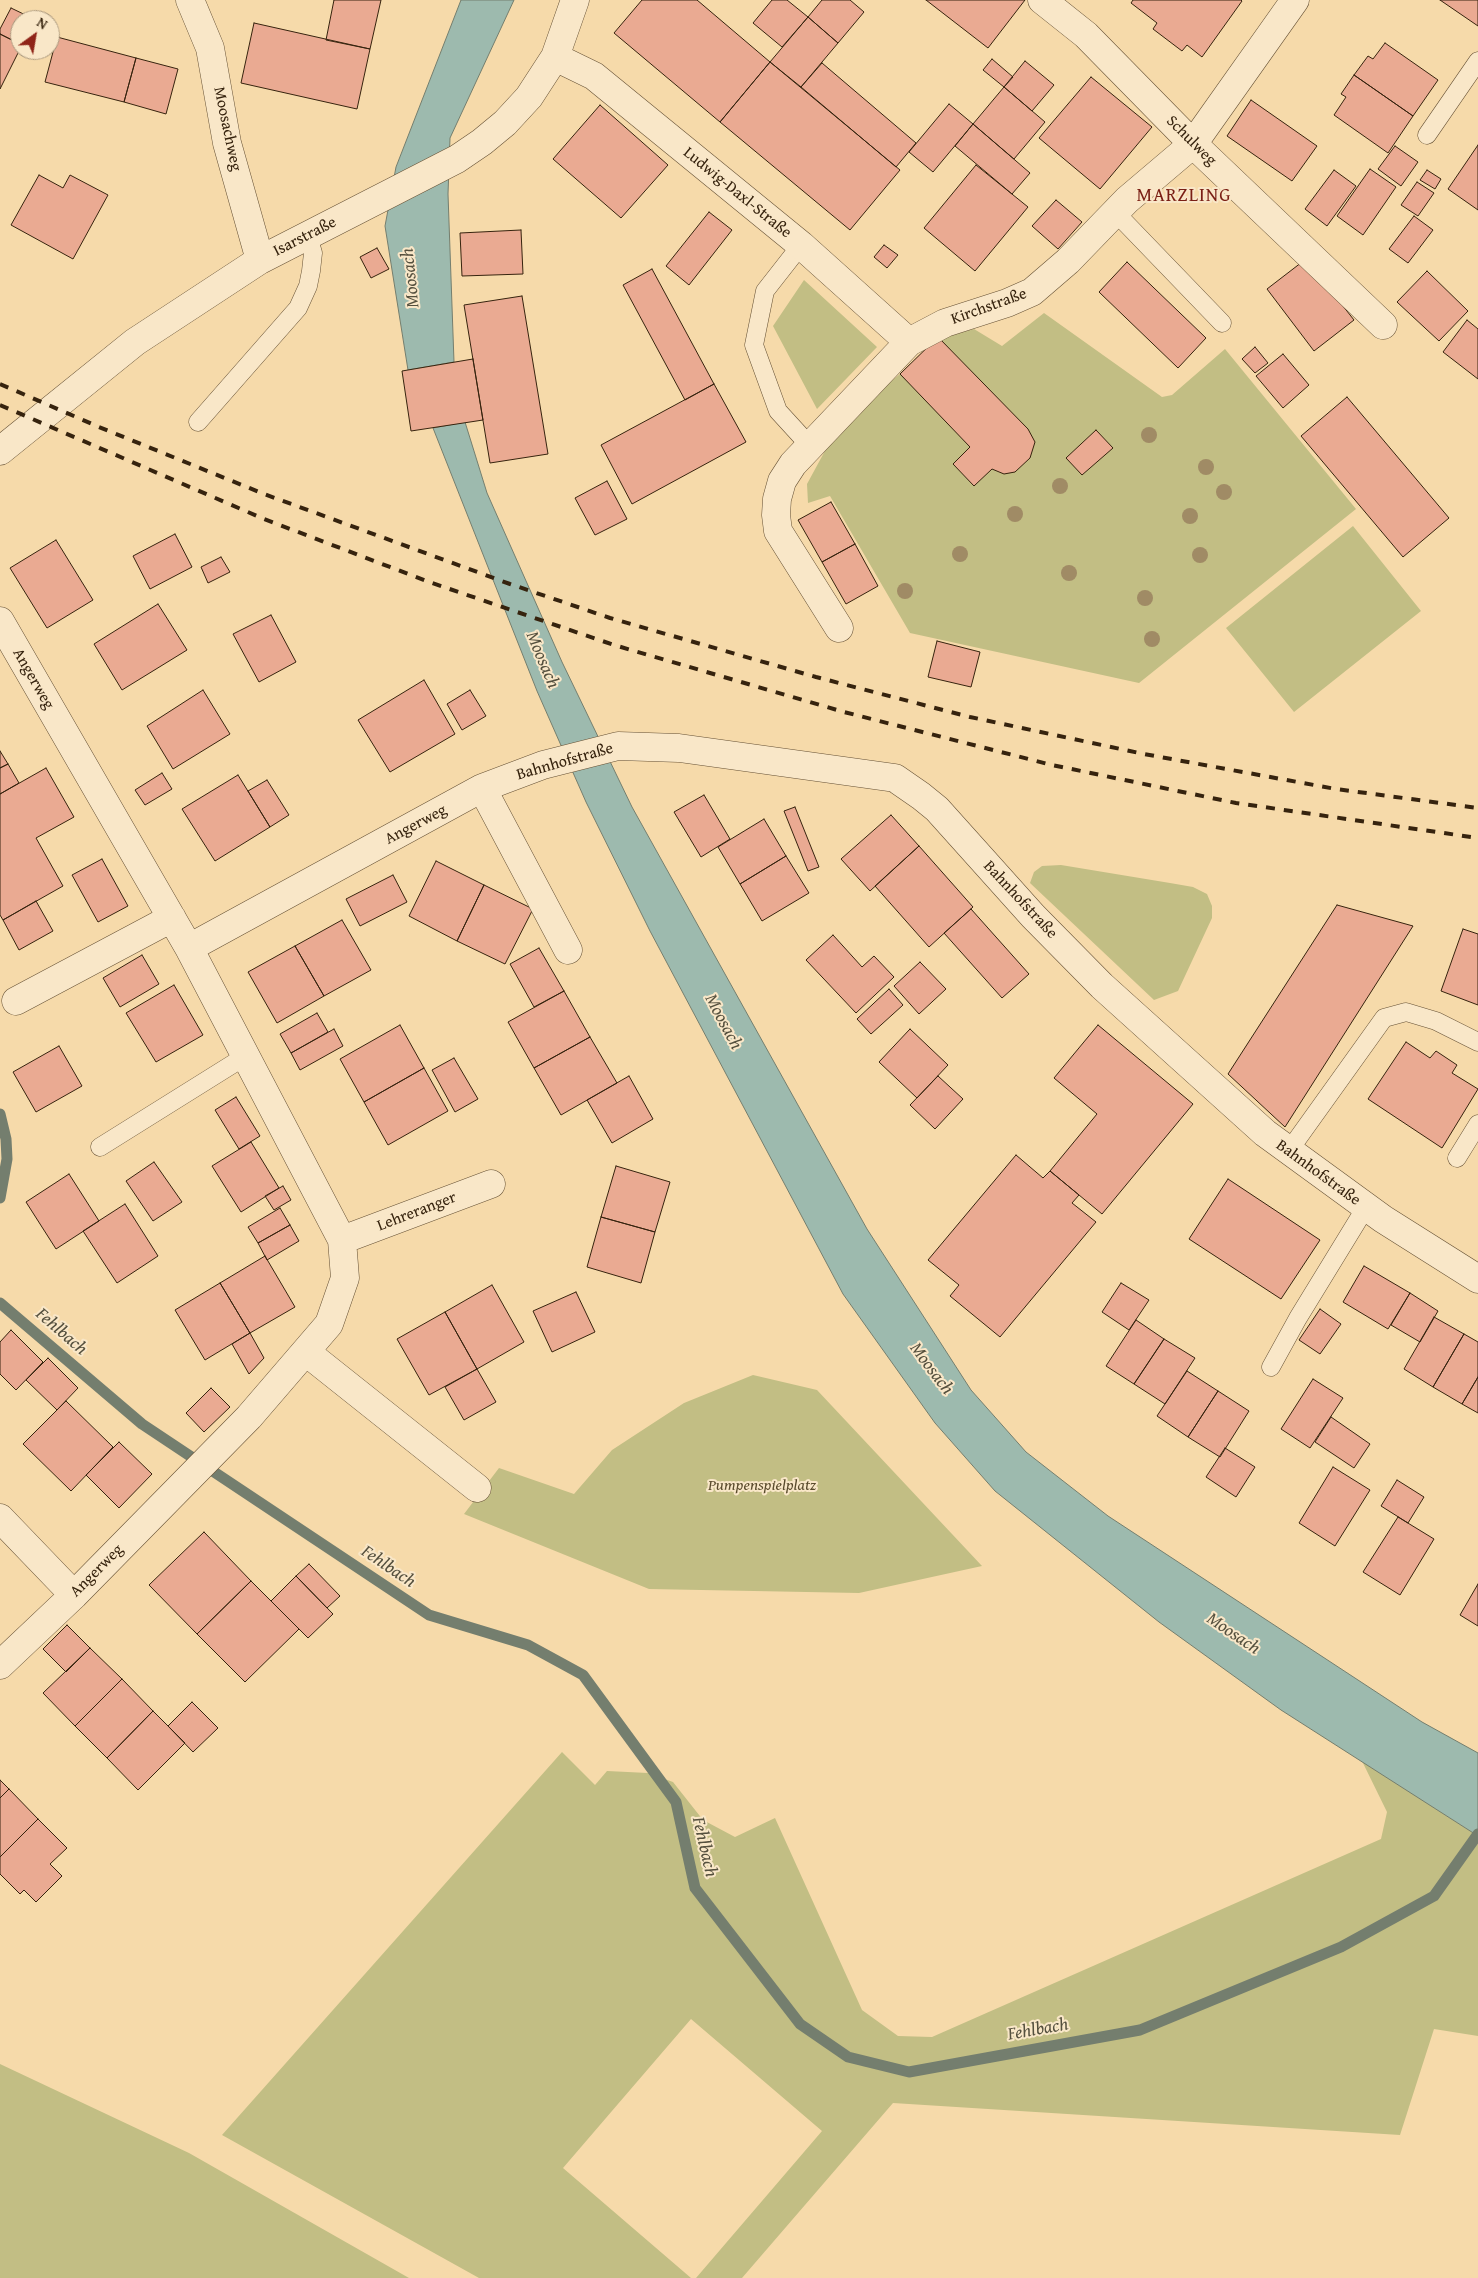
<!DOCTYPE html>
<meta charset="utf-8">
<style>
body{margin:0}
#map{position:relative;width:1478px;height:2278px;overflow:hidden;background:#f6daaa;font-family:"Gentium Book Plus",serif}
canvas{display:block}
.north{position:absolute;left:10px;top:10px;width:50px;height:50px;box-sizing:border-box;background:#f9e7c8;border:1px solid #ab997e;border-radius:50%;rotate:32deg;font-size:14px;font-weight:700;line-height:20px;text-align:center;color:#36230e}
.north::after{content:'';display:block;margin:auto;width:18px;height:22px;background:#8f2418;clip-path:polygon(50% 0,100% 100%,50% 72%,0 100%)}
</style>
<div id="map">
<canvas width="1478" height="2278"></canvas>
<div class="north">N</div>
</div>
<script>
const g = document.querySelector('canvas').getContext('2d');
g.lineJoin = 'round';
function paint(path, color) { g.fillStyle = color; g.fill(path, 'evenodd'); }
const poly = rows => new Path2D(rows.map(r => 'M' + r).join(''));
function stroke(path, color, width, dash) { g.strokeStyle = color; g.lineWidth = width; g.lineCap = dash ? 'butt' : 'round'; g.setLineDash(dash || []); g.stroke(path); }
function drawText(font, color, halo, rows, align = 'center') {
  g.font = font + ' "Gentium Book Plus",serif'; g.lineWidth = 4; g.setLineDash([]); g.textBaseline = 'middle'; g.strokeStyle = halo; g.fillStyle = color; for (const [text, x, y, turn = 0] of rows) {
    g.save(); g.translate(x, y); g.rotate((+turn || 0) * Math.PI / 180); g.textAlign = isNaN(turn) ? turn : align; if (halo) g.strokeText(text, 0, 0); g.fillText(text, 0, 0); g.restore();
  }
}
const green = poly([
 [804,280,877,347,817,409,773,326],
 [1044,313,1162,397,1172,395,1225,349,1356,509,1139,683,910,633,830,496,808,503,807,484,826,449,859,407,900,374,938,337,974,329,1002,346],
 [1353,526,1421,611,1294,712,1226,628],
 [1061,865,1170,883,1193,887,1207,894,1212,906,1212,918,1178,991,1154,1000,1030,883,1034,872,1042,866],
 [753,1375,817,1390,982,1566,859,1593,649,1589,464,1514,499,1468,574,1494,612,1450,684,1403],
 [562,1752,595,1785,607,1771,648,1773,673,1782,703,1820,735,1837,775,1818,862,2010,898,2036,932,2037,1381,1839,1387,1812,1362,1761,1478,1836,1478,2036,1434,2029,1400,2135,893,2103,742,2278,696,2278,822,2131,691,2019,563,2168,691,2278,479,2278,222,2135],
 [0,2064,189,2153,409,2278,0,2278]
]);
const water = poly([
 [461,0,514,0,450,138,448,194,454,362,408,370,385,226,396,167,461,0],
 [465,422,487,493,562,662,632,807,867,1229,971,1390,1026,1452,1108,1516,1422,1722,1478,1753,1478,1836,1281,1710,1159,1622,995,1491,935,1423,843,1294,650,931,586,802,537,691,433,428,465,422]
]);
const stream = poly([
 [0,1114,6,1139,7,1159,0,1198],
 [0,1303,142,1424,429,1615,528,1645,583,1675,676,1802,695,1888,800,2024,848,2057,909,2072,1140,2030,1341,1947,1434,1896,1478,1834]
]);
const building = poly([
 [334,0,381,0,370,49,326,40,334,0],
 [642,0,697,0,770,62,720,122,614,33,642,0],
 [772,0,787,0,808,17,782,47,753,23,772,0],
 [822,0,850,0,864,12,838,43,808,17,822,0],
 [926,0,1025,0,988,48,926,0],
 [1133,0,1241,0,1242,1,1202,57,1187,45,1182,51,1153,29,1157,23,1131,3,1133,0],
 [1440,0,1478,0,1478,26,1440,0],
 [11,8,36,20,20,20,20,44,0,34,0,29,11,8],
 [808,17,838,43,801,87,770,62,808,17],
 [254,23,370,49,357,109,241,83,254,23],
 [0,34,20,44,20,49,0,89,0,34],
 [57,37,136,58,124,102,45,82,57,37],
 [1385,43,1438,80,1413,116,1354,75,1368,56,1373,59,1385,43],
 [136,58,178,69,166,114,124,102,136,58],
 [992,59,1013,77,1004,87,983,70,992,59],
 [1025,61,1054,85,1032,111,1004,87,1025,61],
 [770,62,900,170,850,230,720,122,770,62],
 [822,63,916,143,896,167,801,87,822,63],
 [1354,75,1413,116,1388,153,1334,115,1346,97,1341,94,1354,75],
 [1091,77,1152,127,1100,189,1039,138,1091,77],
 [1004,87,1045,122,1014,159,973,124,1004,87],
 [1251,100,1317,146,1292,181,1227,136,1251,100],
 [949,104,973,124,933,172,909,152,949,104],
 [600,105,668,165,621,218,553,159,600,105],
 [973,124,1030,173,1012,194,955,146,973,124],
 [1478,145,1478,210,1448,189,1478,145],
 [1395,146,1418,162,1401,186,1378,169,1395,146],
 [976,165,1028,207,975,271,924,228,976,165],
 [1370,169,1396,187,1363,235,1337,216,1370,169],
 [1334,170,1356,186,1327,226,1305,209,1334,170],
 [1427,170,1441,179,1435,189,1420,180,1427,170],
 [39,175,63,188,70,175,108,195,73,259,11,225,39,175],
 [1417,182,1434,193,1418,216,1401,205,1417,182],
 [1056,200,1082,222,1058,249,1032,226,1056,200],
 [709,212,732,230,689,285,666,266,709,212],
 [1414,216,1433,230,1408,263,1389,249,1414,216],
 [521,230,523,274,462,276,460,233,521,230],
 [884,245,898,255,887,268,874,257,884,245],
 [377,248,389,269,371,278,360,257,377,248],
 [1306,259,1354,320,1314,351,1267,289,1306,259],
 [1127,262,1206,338,1178,368,1099,292,1127,262],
 [652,269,714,384,685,400,623,285,652,269],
 [1427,271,1468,311,1439,341,1397,302,1427,271],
 [522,296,548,454,490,463,464,305,522,296],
 [1467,320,1478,329,1478,379,1443,352,1467,320],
 [938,337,1028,429,1035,442,1030,458,1015,472,1004,474,992,469,974,486,953,464,970,447,900,374,938,337],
 [1255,347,1268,363,1255,373,1242,359,1255,347],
 [1283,354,1309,385,1283,408,1256,376,1283,354],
 [473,359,483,420,411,431,402,371,473,359],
 [714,384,746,442,632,504,601,445,714,384],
 [1347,397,1449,518,1403,557,1301,436,1347,397],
 [1096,430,1113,448,1082,475,1066,458,1096,430],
 [607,481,627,519,595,535,575,498,607,481],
 [831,502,855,544,822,562,798,520,831,502],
 [175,534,192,567,150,589,133,556,175,534],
 [56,540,93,600,47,628,10,568,56,540],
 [855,544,878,586,846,604,822,562,855,544],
 [221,557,230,572,208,583,201,567,221,557],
 [158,604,187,650,122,690,94,644,158,604],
 [271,615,296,662,259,682,233,634,271,615],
 [937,641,980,652,971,687,928,677,937,641],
 [424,680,455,734,390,772,358,720,424,680],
 [203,690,230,734,173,769,147,726,203,690],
 [470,690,486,716,462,730,447,704,470,690],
 [0,751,8,764,0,768,0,751],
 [8,764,19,783,0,794,0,768,8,764],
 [46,768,74,817,36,838,63,886,3,920,0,915,0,794,46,768],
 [162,773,172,789,145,805,135,790,162,773],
 [238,775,270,827,215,861,182,809,238,775],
 [267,780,289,815,270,827,248,791,267,780],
 [704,795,730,839,701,857,674,812,704,795],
 [795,807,819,867,808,871,784,811,795,807],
 [891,815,919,846,870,891,841,859,891,815],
 [764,819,786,856,740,884,718,847,764,819],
 [919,846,973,907,929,947,875,886,919,846],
 [786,856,809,893,762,921,740,884,786,856],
 [102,859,128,906,98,922,72,875,102,859],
 [436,861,484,885,457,941,409,916,436,861],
 [393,875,407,902,360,926,346,899,393,875],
 [484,885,533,909,505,964,457,941,484,885],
 [36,901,53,931,19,950,3,920,36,901],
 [1337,905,1413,926,1285,1127,1228,1074,1337,905],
 [971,909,1029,974,1002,998,944,933,971,909],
 [342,920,371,970,324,996,295,946,342,920],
 [1463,929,1478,934,1478,1005,1441,991,1463,929],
 [833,935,862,967,874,956,894,977,856,1013,806,960,833,935],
 [295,946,324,996,277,1023,248,972,295,946],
 [539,948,564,991,534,1007,510,964,539,948],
 [142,955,159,984,120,1007,103,978,142,955],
 [920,962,946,989,919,1014,894,986,920,962],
 [174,985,203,1035,156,1062,126,1013,174,985],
 [889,989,903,1005,871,1034,857,1019,889,989],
 [564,991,590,1037,534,1068,508,1022,564,991],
 [317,1013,328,1032,291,1053,280,1034,317,1013],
 [400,1025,424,1068,364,1102,340,1059,400,1025],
 [1098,1025,1193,1104,1102,1214,1050,1171,1097,1114,1054,1078,1098,1025],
 [334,1029,343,1046,300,1070,291,1053,334,1029],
 [910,1029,948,1065,917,1098,879,1062,910,1029],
 [590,1037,617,1083,561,1115,534,1068,590,1037],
 [1406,1042,1430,1058,1436,1051,1457,1065,1452,1073,1478,1089,1442,1148,1368,1099,1406,1042],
 [59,1046,82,1086,36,1112,13,1072,59,1046],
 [454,1058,478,1099,455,1112,432,1070,454,1058],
 [424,1068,448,1111,388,1145,364,1102,424,1068],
 [629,1076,653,1119,612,1143,587,1100,629,1076],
 [938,1076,963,1099,935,1129,910,1105,938,1076],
 [236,1097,260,1136,239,1149,215,1110,236,1097],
 [251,1142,279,1188,241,1212,212,1166,251,1142],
 [1016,1155,1043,1178,1050,1171,1079,1195,1072,1203,1096,1222,1000,1337,950,1296,959,1285,928,1260,1016,1155],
 [154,1162,182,1202,153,1221,126,1181,154,1162],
 [616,1166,670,1182,655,1232,601,1217,616,1166],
 [69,1174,99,1221,56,1249,26,1202,69,1174],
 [1228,1179,1320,1240,1281,1299,1189,1239,1228,1179],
 [283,1186,291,1200,274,1210,265,1196,283,1186],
 [125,1204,158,1256,117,1283,83,1231,125,1204],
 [280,1208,290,1225,258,1243,248,1227,280,1208],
 [601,1217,655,1232,641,1283,587,1267,601,1217],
 [290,1225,299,1241,267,1260,258,1243,290,1225],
 [265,1256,295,1307,250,1333,220,1283,265,1256],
 [1364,1266,1410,1293,1388,1329,1343,1302,1364,1266],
 [220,1283,250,1333,205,1360,175,1310,220,1283],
 [1121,1283,1149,1300,1129,1330,1102,1312,1121,1283],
 [492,1285,524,1342,477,1369,445,1312,492,1285],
 [576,1292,595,1332,552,1352,533,1311,576,1292],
 [1410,1293,1438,1311,1420,1342,1391,1325,1410,1293],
 [1320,1309,1341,1324,1320,1354,1299,1340,1320,1309],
 [445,1312,477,1369,429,1395,397,1339,445,1312],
 [1434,1317,1464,1334,1433,1387,1404,1369,1434,1317],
 [1136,1320,1164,1339,1134,1384,1106,1366,1136,1320],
 [11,1330,43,1362,16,1390,0,1374,0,1342,11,1330],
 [250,1333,264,1358,249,1374,232,1344,250,1333],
 [1464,1334,1478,1342,1478,1377,1462,1404,1433,1387,1464,1334],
 [1164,1339,1195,1358,1165,1404,1134,1384,1164,1339],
 [48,1358,78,1388,57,1410,26,1380,48,1358],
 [477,1369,496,1402,464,1420,445,1387,477,1369],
 [1187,1371,1218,1391,1188,1437,1157,1416,1187,1371],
 [1478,1377,1478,1413,1462,1404,1478,1377],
 [1313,1379,1343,1398,1310,1448,1281,1429,1313,1379],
 [211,1388,230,1407,204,1432,186,1413,211,1388],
 [1218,1391,1249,1411,1220,1457,1188,1437,1218,1391],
 [66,1401,113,1447,71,1491,23,1444,66,1401],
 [1331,1417,1370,1444,1354,1468,1315,1442,1331,1417],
 [119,1442,152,1474,119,1508,86,1475,119,1442],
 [1225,1448,1255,1467,1236,1497,1206,1477,1225,1448],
 [1333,1467,1370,1490,1335,1546,1299,1523,1333,1467],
 [1397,1480,1424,1497,1408,1523,1381,1506,1397,1480],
 [1398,1517,1434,1539,1400,1595,1363,1572,1398,1517],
 [204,1532,251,1581,197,1634,149,1585,204,1532],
 [309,1564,340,1596,327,1608,296,1576,309,1564],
 [296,1576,333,1614,308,1638,271,1601,296,1576],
 [251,1581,299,1629,245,1682,197,1634,251,1581],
 [1478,1584,1478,1626,1460,1615,1478,1584],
 [67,1625,90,1648,66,1672,43,1649,67,1625],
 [90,1648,122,1679,75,1726,43,1693,90,1648],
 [122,1679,153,1711,107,1758,75,1726,122,1679],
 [192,1702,218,1728,193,1752,168,1726,192,1702],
 [153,1711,185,1743,138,1790,107,1758,153,1711],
 [0,1780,9,1789,0,1798,0,1780],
 [9,1789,38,1819,0,1857,0,1798,9,1789],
 [38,1819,67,1848,50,1864,62,1876,36,1902,24,1890,20,1894,0,1874,0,1857,38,1819]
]);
const service = poly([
 [1427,135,1478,61],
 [1115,212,1222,323],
 [801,245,765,291,754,345,778,411,810,446],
 [198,422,298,308,308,286,311,271,313,253,308,236],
 [100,1147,244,1057],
 [1288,1152,1384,1018,1406,1012,1436,1021,1478,1042],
 [1457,1158,1478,1124],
 [1271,1367,1298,1318,1366,1207]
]);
const minor = poly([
 [190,0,210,48,227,143,260,260],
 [1042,0,1086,35,1193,144,1383,325],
 [555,57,594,76,801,245,909,342],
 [0,451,135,342,260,260,457,159,482,142,505,123,529,97,555,57,575,0],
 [0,621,189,948,342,1240,345,1278,329,1324,249,1417,74,1595,0,1665],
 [839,628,778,531,776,515,777,499,782,481,793,464,909,342,945,323,1007,303,1032,292,1068,261,1127,200,1193,144,1295,0],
 [482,788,568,950],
 [189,948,482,788,543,765,618,746,679,748,895,778,921,796,937,809,1033,916,1102,986,1265,1133,1383,1219,1478,1279],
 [16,1001,172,918],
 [342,1240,491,1184],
 [306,1352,477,1488],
 [0,1518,74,1595]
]);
const rail = poly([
 [0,384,99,427,264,494,510,584,610,618,816,677,970,717,1144,754,1336,789,1478,808],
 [0,405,264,519,432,583,614,645,844,712,1052,765,1236,803,1478,838]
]);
const trees = [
 [1149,435],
 [1206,467],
 [1060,486],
 [1224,492],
 [1015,514],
 [1190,516],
 [960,554],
 [1200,555],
 [1069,573],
 [905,591],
 [1145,598],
 [1152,639]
];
const streetNames = [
 ["Moosachweg",227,129,78],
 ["Schulweg",1191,141,45],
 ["Ludwig-Daxl-Straße",737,193,39],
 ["Isarstraße",305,237,-27],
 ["Kirchstraße",989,307,-20],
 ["Angerweg",33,679,60],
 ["Bahnhofstraße",565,762,-16],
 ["Angerweg",416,825,-28],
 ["Bahnhofstraße",1020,900,47],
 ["Bahnhofstraße",1318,1173,36],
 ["Lehreranger",417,1212,-21],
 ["Angerweg",97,1571,-45]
];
const parkNames = [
 ["Pumpenspielplatz",762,1486]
];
const waterNames = [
 ["Moosach",411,278,-96],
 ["Moosach",542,660,67],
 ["Moosach",723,1022,62],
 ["Fehlbach",61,1332,41],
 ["Moosach",931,1369,53],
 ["Fehlbach",388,1567,34],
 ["Moosach",1233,1634,34],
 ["Fehlbach",704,1847,77],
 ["Fehlbach",1038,2030,-10]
];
const quarterNames = [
 ["MARZLING",1184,196]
];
paint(green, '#c2be84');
paint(water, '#9dbaae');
stroke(water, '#747e6e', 1);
stroke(stream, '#747e6e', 11);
paint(building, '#eaaa92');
stroke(building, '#36230e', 1);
stroke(service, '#665135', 19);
stroke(minor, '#665135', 29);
stroke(service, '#f9e7c8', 18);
stroke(minor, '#f9e7c8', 28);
stroke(rail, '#36230e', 4, [9, 9]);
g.fillStyle = '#a08b65';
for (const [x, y] of trees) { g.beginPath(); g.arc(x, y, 8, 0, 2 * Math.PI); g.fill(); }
drawText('16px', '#36230e', '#f9e7c8', streetNames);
drawText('italic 16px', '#594a2c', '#f9e7c8', parkNames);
drawText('italic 18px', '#55503e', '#f9e7c8', waterNames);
g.letterSpacing = '1px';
drawText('19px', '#7a1f14', '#f9e7c8', quarterNames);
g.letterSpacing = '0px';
</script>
